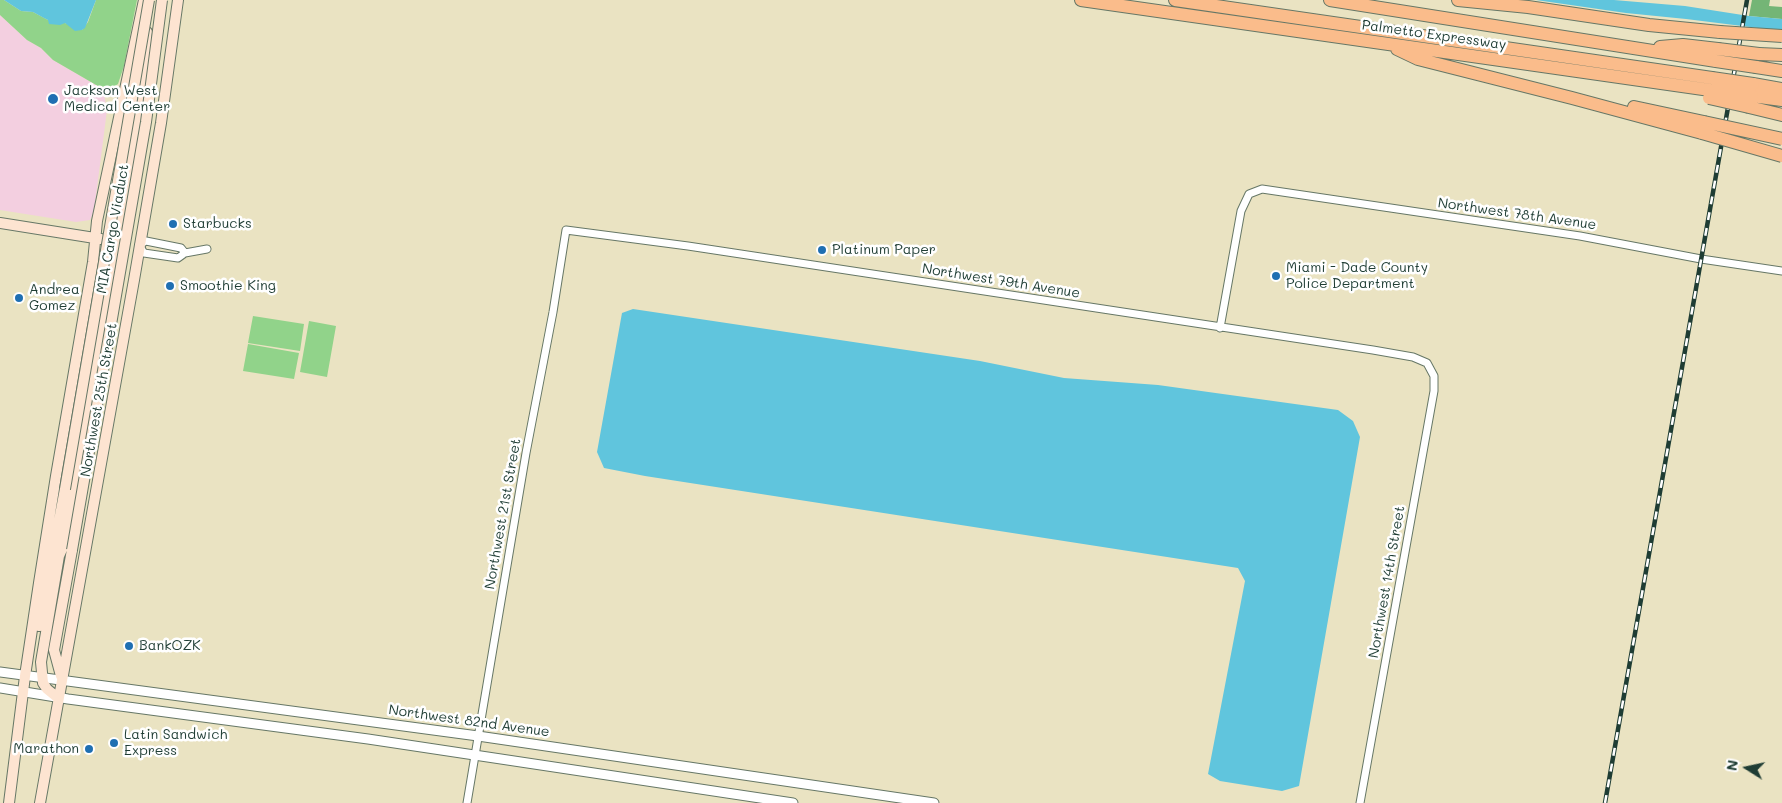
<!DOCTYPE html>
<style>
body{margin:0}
#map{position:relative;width:1782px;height:803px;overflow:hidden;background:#eae3c2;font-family:Mali,sans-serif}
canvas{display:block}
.north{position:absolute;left:1722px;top:743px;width:50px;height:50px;-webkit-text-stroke:4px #fff;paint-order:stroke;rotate:280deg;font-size:14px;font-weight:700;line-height:20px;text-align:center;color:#1f3d34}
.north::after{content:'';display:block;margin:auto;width:18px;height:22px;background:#1f3d34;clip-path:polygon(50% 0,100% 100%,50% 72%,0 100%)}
</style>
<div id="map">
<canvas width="1782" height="803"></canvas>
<div class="north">N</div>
</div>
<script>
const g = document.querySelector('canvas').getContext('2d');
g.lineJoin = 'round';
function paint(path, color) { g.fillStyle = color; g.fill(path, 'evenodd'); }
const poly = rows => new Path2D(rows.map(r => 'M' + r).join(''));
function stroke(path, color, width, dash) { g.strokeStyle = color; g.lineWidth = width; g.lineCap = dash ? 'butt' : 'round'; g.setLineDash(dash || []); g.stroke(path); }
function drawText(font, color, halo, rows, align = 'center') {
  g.font = font + ' Mali,sans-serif'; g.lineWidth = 5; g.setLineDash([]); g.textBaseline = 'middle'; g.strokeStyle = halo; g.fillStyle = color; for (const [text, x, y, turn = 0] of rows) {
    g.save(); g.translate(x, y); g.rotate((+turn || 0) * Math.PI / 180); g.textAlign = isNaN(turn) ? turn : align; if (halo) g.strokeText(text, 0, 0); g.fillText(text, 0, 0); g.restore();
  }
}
const built = poly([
 [0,15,27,40,41,48,53,60,103,89,107,110,94,211,90,220,76,222,0,210]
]);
const green = poly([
 [0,0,4,0,21,11,33,12,48,20,65,23,82,30,88,22,96,0,137,0,124,66,118,84,112,88,103,89,53,60,41,48,27,40,0,15],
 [253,316,304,324,300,351,248,343],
 [309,321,336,326,327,377,300,372],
 [248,344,299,353,294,379,243,371]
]);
const forest = poly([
 [1752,0,1770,0,1769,6,1782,7,1782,19,1749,16]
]);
const water = poly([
 [4,0,96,0,85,28,82,30,75,31,65,23,60,25,49,24,48,20,44,18,33,12,21,11],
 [1536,0,1614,0,1685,6,1749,16,1782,19,1782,31,1686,19,1626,13],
 [633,309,980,361,1064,378,1158,385,1338,410,1353,421,1360,437,1299,786,1282,791,1220,781,1208,774,1245,581,1238,568,645,476,604,468,597,452,622,313]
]);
const minor = poly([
 [185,253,181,248,146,241,139,245,144,253,178,258,185,253,207,249],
 [1220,328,1241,211,1249,194,1262,189,1580,236,1701,259,1782,271],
 [467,803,526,453,553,312,566,230,688,246,1373,350,1413,357,1427,363,1434,376,1434,391,1360,803]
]);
const tertiary = poly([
 [0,672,478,736,934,803],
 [0,688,68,699,368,739,793,803]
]);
const secondary = poly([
 [0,223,101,239],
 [39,626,65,489],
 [61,676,54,650,72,550],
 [58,698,47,689,43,683,41,662,59,556,63,547,75,481,138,113,144,73,147,32],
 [9,803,25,676,39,583,56,476,93,262,97,221,144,0],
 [40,803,134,280,161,123,178,0]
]);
const motorway = poly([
 [1081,0,1710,90],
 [1175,0,1712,78],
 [1330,0,1716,61],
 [1458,0,1528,7,1649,25,1720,32],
 [1660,47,1683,45,1718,49],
 [1397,49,1418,59,1572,98,1702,133],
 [1759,54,1782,55],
 [1756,67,1782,71],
 [1753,84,1782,89],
 [1752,96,1782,100],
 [1634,107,1704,122],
 [1749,107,1782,115]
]);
const rail = poly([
 [1605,803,1747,0]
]);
const secondaryBridge = poly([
 [65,489,149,0],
 [72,550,146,122,162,0]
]);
const motorwayBridge = poly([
 [1720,32,1782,36],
 [1718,49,1759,54],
 [1716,61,1756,67],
 [1712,78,1753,84],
 [1710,90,1752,96],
 [1709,98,1749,107],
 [1704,122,1782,139],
 [1702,133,1782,156]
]);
const markers = [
 [53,99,6,"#1f6fb2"],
 [173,224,5,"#1f6fb2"],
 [822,250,5,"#1f6fb2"],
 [1276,276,5,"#1f6fb2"],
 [170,286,5,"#1f6fb2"],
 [19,298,5,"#1f6fb2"],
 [129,646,5,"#1f6fb2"],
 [114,743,5,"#1f6fb2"],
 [89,749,5,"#1f6fb2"]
];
const streetNames = [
 ["Palmetto Expressway",1434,35,8],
 ["Northwest 78th Avenue",1517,214,8],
 ["MIA Cargo Viaduct",113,229,-80],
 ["Northwest 79th Avenue",1001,281,9],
 ["Northwest 25th Street",99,400,-80],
 ["Northwest 21st Street",503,514,-80],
 ["Northwest 14th Street",1387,582,-80],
 ["Northwest 82nd Avenue",469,721,8]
];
const poiNames = [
 ["Jackson West",64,91],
 ["Medical Center",64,107],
 ["Starbucks",183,224],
 ["Platinum Paper",832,250],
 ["Miami - Dade County",1286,268],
 ["Police Department",1286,284],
 ["Smoothie King",180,286],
 ["Andrea",29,290],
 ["Gomez",29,306],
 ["BankOZK",139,646],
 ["Latin Sandwich",124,735],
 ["Express",124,751],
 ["Marathon",79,749,"right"]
];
paint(built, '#f3cfe0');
paint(green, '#91d38a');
paint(forest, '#74b576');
paint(water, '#60c5dd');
stroke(minor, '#676', 9);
stroke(tertiary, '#676', 11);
stroke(secondary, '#676', 12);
stroke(motorway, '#676', 14);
stroke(minor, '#fff', 7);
stroke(tertiary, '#fff', 9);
stroke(secondary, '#fde4d1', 10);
stroke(motorway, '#fabc8b', 12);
stroke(rail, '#1f3d34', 4.5);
stroke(rail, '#fff', 2.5, [8]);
stroke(secondaryBridge, '#676', 12, []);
stroke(motorwayBridge, '#676', 14, []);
stroke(secondaryBridge, '#fde4d1', 10);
stroke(motorwayBridge, '#fabc8b', 12);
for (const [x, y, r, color] of markers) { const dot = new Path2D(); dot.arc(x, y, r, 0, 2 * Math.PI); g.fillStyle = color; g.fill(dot); stroke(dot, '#fff', 2); }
drawText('14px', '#1f3d34', '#fff', streetNames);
drawText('14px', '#1f3d34', '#fff', poiNames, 'left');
</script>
